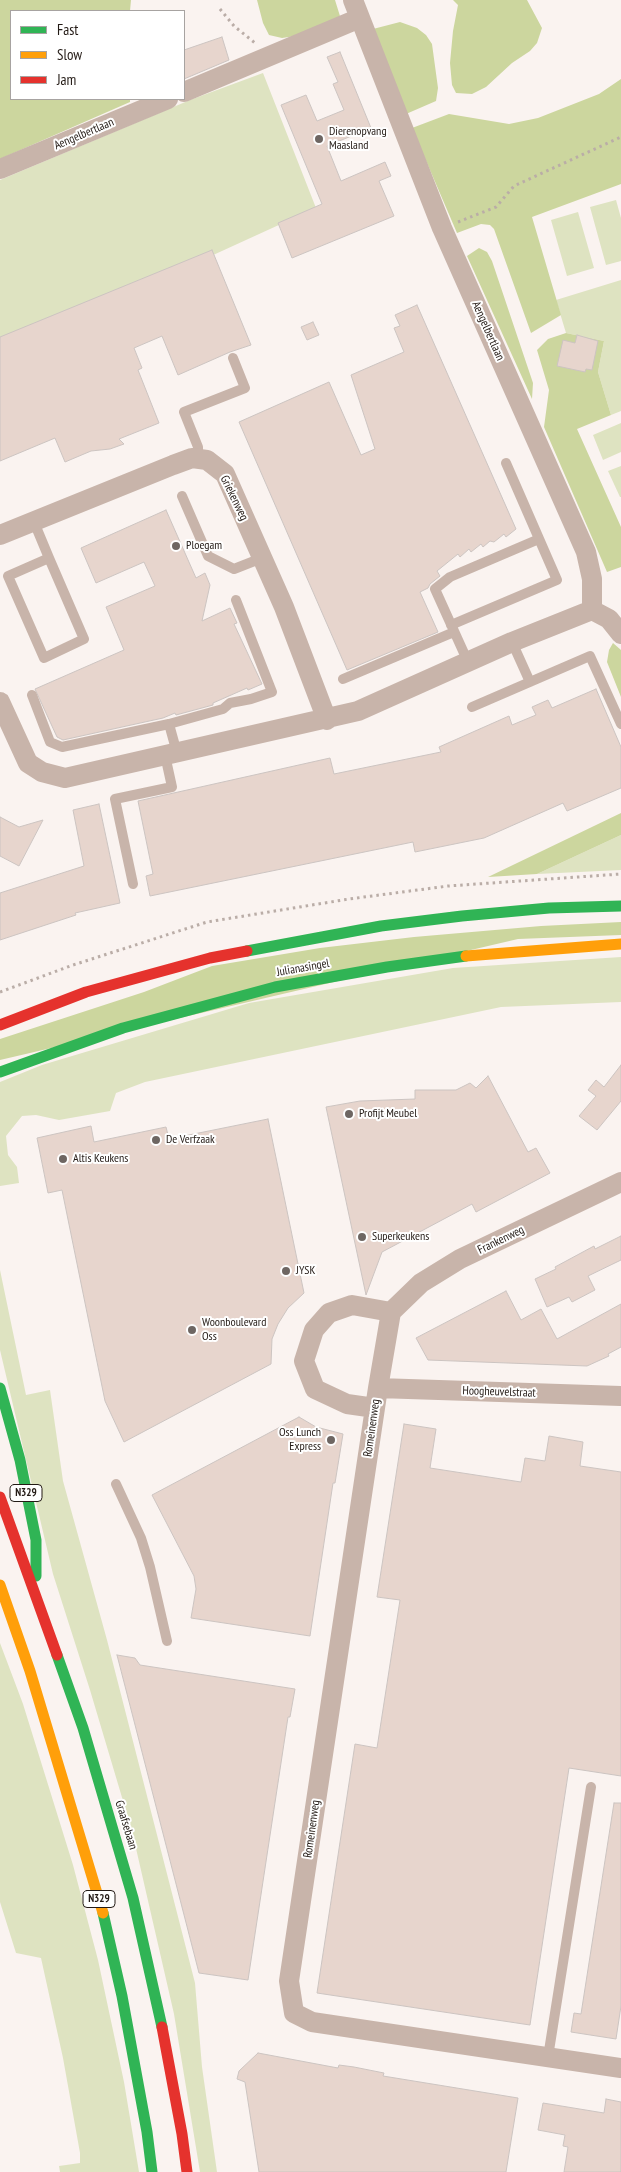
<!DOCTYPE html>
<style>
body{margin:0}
#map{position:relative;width:621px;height:2172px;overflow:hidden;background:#faf3f0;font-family:"PT Sans Narrow",sans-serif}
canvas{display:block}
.legend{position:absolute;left:10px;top:10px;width:175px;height:90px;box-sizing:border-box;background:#fff;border:1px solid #a7a3a1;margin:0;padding:6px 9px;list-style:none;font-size:15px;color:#231a15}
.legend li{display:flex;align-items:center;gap:10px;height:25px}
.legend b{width:25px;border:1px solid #a7a3a1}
</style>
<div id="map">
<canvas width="621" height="2172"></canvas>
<ul class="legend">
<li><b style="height:6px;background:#30b455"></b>Fast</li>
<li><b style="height:6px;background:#ff9f0a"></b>Slow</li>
<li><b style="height:6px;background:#e5322d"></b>Jam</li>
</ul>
</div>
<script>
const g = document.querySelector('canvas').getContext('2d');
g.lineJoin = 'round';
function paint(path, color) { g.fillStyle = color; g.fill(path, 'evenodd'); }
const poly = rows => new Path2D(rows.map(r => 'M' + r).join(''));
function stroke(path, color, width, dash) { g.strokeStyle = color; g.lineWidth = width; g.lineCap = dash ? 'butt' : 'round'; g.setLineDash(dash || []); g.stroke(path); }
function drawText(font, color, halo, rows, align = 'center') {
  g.font = font + ' "PT Sans Narrow",sans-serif'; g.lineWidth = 4; g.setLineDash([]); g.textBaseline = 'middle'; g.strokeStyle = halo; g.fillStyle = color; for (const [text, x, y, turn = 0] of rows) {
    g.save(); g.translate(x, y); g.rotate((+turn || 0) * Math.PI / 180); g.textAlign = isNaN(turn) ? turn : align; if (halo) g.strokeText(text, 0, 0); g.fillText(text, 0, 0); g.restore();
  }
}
const green = poly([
 [263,73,316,208,211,256,0,340,0,180,190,100],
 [616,200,621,218,621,261,606,265,590,207],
 [578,212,594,268,567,276,551,220],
 [621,280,621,411,611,415,598,372,604,341,566,333,556,300],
 [621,423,621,452,603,460,593,435],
 [621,466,621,497,620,497,608,471],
 [621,835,621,870,537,874],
 [621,957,621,1002,501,1007,145,1082,116,1093,110,1111,59,1120,36,1115,22,1116,6,1136,8,1155,17,1167,19,1183,0,1186,0,1082,42,1065,249,1003,453,968],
 [0,1270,26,1395,50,1390,63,1481,107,1640,195,1983,202,2067,217,2172,200,2172,174,2014,132,1831,90,1690,53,1574,0,1350],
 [0,1643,23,1704,73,1865,98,1960,124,2082,139,2172,60,2172,59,2166,80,2163,80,2153,63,2058,41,1958,16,1953,0,1902]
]);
const forest = poly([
 [0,0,131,0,130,11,11,11,11,99,130,99,130,102,0,159],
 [257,0,335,0,344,29,282,38,269,35,263,23],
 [453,0,527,0,542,28,537,43,530,51,512,63,486,87,472,94,456,93,452,85,450,63,453,31,458,5],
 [400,22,417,28,426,35,432,44,438,88,436,101,406,114,373,29],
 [621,79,621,184,532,217,561,315,531,333,494,229,490,225,481,224,457,233,412,128,449,114,509,124,538,118,599,94],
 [479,248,487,252,492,261,533,383,532,399,467,256],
 [566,333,604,341,598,372,611,415,577,429,621,527,621,567,607,572,544,427,549,390,537,350,548,339],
 [613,643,621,650,621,697,607,662,609,650],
 [621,813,621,835,537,874,488,877],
 [621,922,621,935,518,939,0,1060,0,1039,144,992,212,966,320,948,414,937,541,926]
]);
const building = poly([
 [222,37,229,60,184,79,184,50,222,37],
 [340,52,371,128,327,146,341,181,385,162,391,176,379,181,394,216,292,258,278,223,322,204,281,105,306,95,317,121,344,110,333,84,338,82,327,57,340,52],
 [212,250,251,345,230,352,178,375,162,336,134,348,142,368,138,370,159,423,119,439,124,444,110,449,91,451,65,462,55,438,0,461,0,337,212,250],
 [417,305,516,529,506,537,504,534,494,542,490,541,483,547,481,544,471,552,469,549,460,557,458,554,437,571,440,576,430,584,428,588,420,592,438,632,347,670,239,422,329,382,361,455,375,449,351,375,404,352,394,328,400,326,395,315,417,305],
 [313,322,319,335,307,340,301,327,313,322],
 [577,335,598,341,592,370,586,369,585,372,557,366,563,340,575,343,577,335],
 [166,510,196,578,205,573,210,585,202,621,230,608,237,623,234,624,262,684,248,690,247,688,213,703,213,705,176,715,175,713,163,718,63,740,57,737,35,689,124,650,106,607,155,586,144,562,96,583,81,548,166,510],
 [596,689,621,747,621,788,567,811,563,803,484,838,415,852,413,842,150,896,146,876,153,874,138,801,330,758,334,774,441,752,439,747,509,716,512,725,536,715,532,707,548,700,552,708,596,689],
 [99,804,120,903,75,913,76,915,0,940,0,893,84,866,73,810,99,804],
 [0,817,19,827,43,820,19,866,0,856,0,817],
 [621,1065,621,1101,597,1130,579,1116,596,1096,588,1090,596,1080,604,1087,621,1065],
 [488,1076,528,1152,536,1148,550,1173,476,1212,472,1204,382,1252,366,1295,326,1107,360,1101,415,1099,415,1090,456,1090,470,1083,476,1088,488,1076],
 [268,1119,304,1293,288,1308,278,1324,272,1339,271,1364,124,1442,105,1401,62,1190,48,1193,37,1138,91,1126,94,1142,166,1127,169,1139,268,1119],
 [621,1236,621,1260,588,1276,595,1290,572,1302,569,1297,547,1307,535,1279,556,1269,555,1267,594,1246,595,1249,621,1236],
 [506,1291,521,1320,541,1309,557,1339,621,1304,621,1347,608,1354,609,1356,587,1366,428,1360,416,1338,506,1291],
 [299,1417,316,1427,343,1434,335,1483,333,1483,310,1636,191,1618,196,1589,194,1576,152,1495,299,1417],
 [404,1424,436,1429,430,1468,521,1482,525,1458,545,1461,549,1436,583,1442,580,1466,621,1472,621,1776,569,1768,530,2025,317,1993,355,1744,377,1748,400,1600,377,1597,404,1424],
 [117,1655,135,1658,140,1665,295,1689,290,1717,288,1717,248,1980,199,1973,117,1655],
 [614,1803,621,1803,621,2006,616,2039,571,2032,574,2013,581,2014,614,1803],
 [258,2053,338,2068,339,2065,354,2067,384,2073,383,2076,518,2098,506,2172,259,2172,245,2082,237,2079,239,2071,258,2053],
 [606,2099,621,2102,621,2172,564,2172,568,2147,563,2146,565,2135,538,2130,543,2103,604,2113,606,2099]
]);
const path = poly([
 [220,9,234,26,255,43],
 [458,222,496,207,514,186,621,137],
 [0,992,73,965,207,922,349,899,448,886,621,874]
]);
const lane = poly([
 [198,459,198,447,184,412,245,388,233,358],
 [182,496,208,556,234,569,262,558],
 [34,522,49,558,84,639,44,658,8,576,49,558],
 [451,625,557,580,506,463],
 [512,642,530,682],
 [468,662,435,589,450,577,539,539],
 [343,679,454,632],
 [32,695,50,742,62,747,169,724,223,709,230,703,251,699,272,692,236,600],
 [472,707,590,656,621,724],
 [169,724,177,753],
 [133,884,115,799,172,787,165,755],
 [116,1484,141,1538,150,1567,167,1641],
 [548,2057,591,1787]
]);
const street = poly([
 [353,0,442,228,586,552,592,579,592,610],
 [184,92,360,18],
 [0,169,168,99],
 [0,535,173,465,192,458,207,460,225,474,284,607,327,720],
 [592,610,609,619,621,634],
 [0,702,28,763,42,772,65,778,358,711,512,642,592,610],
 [621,1182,460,1259,421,1283,391,1312,378,1388,289,1981,294,2013,312,2022,621,2068],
 [378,1388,621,1396],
 [375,1408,347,1404,315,1389,304,1361,314,1330,329,1313,352,1305,391,1312]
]);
const fast = poly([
 [247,951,381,926,462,916,549,908,621,906],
 [0,1072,123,1028,275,987,387,967,466,956],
 [0,1388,20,1460,36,1540,36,1576],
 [57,1655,83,1728,133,1898,162,2027],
 [103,1913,122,1996,147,2132,152,2172]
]);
const slow = poly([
 [466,956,621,944],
 [0,1585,30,1671,103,1913]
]);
const jam = poly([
 [0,1025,86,992,210,958,247,951],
 [0,1497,57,1655],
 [162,2027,182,2134,187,2172]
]);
const markers = [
 [319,139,5,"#6e6662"],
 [176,546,5,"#6e6662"],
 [349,1114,5,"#6e6662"],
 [156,1140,5,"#6e6662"],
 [63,1159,5,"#6e6662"],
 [362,1237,5,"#6e6662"],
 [286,1271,5,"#6e6662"],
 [192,1330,5,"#6e6662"],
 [331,1440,5,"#6e6662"]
];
const shields = [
 [26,1493,32],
 [99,1899,32]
];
const shieldNames = [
 ["N329",26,1493],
 ["N329",99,1899]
];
const poiNames = [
 ["Dierenopvang",329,132],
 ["Maasland",329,146],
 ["Ploegam",186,546],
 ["Profijt Meubel",359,1114],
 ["De Verfzaak",166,1140],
 ["Altis Keukens",73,1159],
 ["Superkeukens",372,1237],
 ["JYSK",296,1271],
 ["Woonboulevard",202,1323],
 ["Oss",202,1337],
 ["Oss Lunch",321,1433,"right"],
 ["Express",321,1447,"right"]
];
const streetNames = [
 ["Aengelbertlaan",84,134,-23],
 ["Aengelbertlaan",488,331,66],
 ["Griekenweg",234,498,64],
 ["Julianasingel",303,968,-10],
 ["Frankenweg",501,1240,-26],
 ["Hoogheuvelstraat",499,1392,2],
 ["Romeinenweg",372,1428,-82],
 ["Graafsebaan",126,1825,73],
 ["Romeinenweg",312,1829,-82]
];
paint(green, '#dee3c1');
paint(forest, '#ccd69e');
paint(building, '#e7d5cd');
stroke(building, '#ccc4c1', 1);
stroke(path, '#baada7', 3, [2.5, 4]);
stroke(lane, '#c8b4aa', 10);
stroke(street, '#c8b4aa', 20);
stroke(fast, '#30b455', 11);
stroke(slow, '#ff9f0a', 11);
stroke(jam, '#e5322d', 11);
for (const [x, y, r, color] of markers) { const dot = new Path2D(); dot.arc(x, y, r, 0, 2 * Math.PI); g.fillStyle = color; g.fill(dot); stroke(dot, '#fff', 2); }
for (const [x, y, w] of shields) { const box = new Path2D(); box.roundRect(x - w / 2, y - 8.5, w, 17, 4); g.fillStyle = '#fff'; g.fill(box); stroke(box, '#231a15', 1); }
drawText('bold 11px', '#231a15', null, shieldNames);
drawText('12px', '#231a15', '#fff', poiNames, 'left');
drawText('12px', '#231a15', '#fff', streetNames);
</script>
